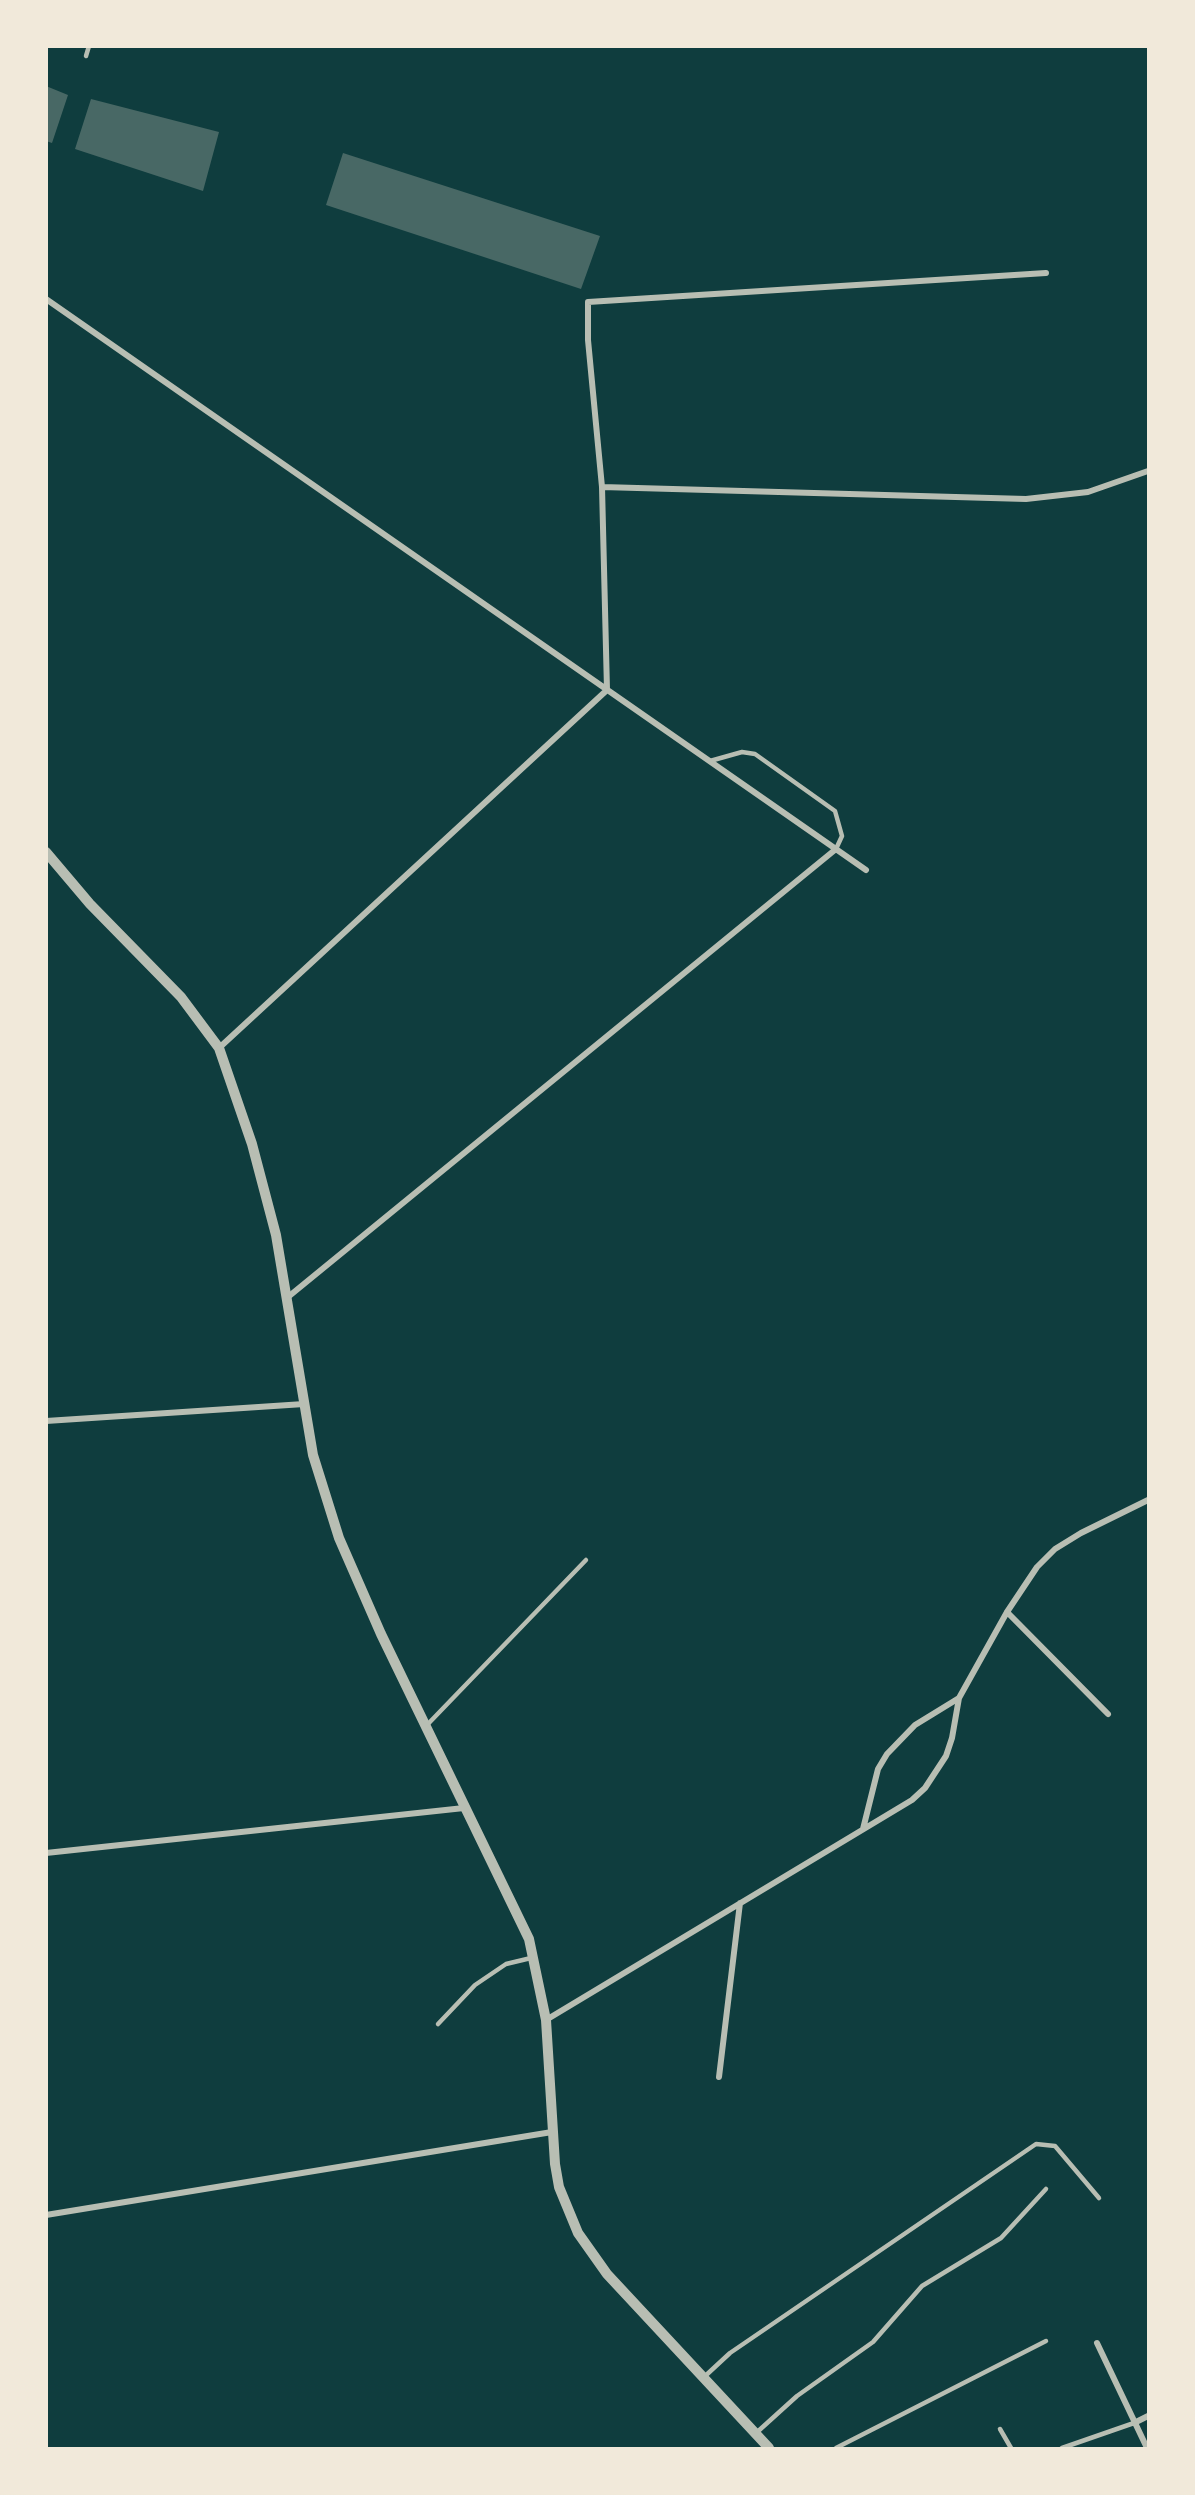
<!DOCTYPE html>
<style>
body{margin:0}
#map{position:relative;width:1195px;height:2495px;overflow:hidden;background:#0f3d3e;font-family:"DejaVu Sans",sans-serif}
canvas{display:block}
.frame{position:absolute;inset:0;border:48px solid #f1e9da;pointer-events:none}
</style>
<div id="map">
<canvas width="1195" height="2495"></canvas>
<div class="frame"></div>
</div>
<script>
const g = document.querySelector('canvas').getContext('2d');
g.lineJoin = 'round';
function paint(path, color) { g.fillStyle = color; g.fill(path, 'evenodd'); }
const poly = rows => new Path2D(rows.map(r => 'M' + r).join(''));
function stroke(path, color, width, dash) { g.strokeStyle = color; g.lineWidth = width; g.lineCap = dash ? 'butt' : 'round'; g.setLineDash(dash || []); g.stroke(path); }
const building = poly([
 [46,86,68,95,52,143,46,141],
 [91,99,219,132,203,191,75,149],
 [343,153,600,236,581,289,326,205]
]);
const service = poly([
 [86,56,89,46],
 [710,761,742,752,755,754,835,811,842,836,836,849],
 [427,1725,586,1560],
 [438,2024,475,1985,506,1964,531,1958],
 [703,2378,730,2353,1036,2144,1055,2146,1099,2198],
 [1000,2429,1011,2448],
 [755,2434,797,2396,873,2342,922,2286,1001,2238,1046,2189],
 [836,2448,1046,2341],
 [1062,2448,1134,2423]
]);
const minor = poly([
 [46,299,866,870],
 [602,487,1026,499,1088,492,1148,471],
 [219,1048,607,690,602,487,588,340,588,302,1046,273],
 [288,1297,836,849],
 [46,1421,304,1404],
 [1007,1612,1108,1714],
 [863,1829,878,1769,887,1754,915,1725,959,1698],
 [46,1853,464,1808],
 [546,2020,912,1800,925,1788,946,1756,952,1738,959,1698,1007,1612,1037,1567,1055,1549,1081,1533,1148,1500],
 [719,2077,740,1903],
 [46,2215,552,2132],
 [1097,2343,1147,2448],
 [1134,2423,1148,2416]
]);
const tertiary = poly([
 [46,852,90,904,181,997,219,1048,252,1144,276,1235,313,1455,339,1538,381,1634,529,1939,546,2020,555,2164,559,2187,578,2233,607,2274,769,2448]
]);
paint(building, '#486865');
stroke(service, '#b8beb3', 4.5);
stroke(minor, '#b8beb3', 6);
stroke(tertiary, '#b8beb3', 10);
</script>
